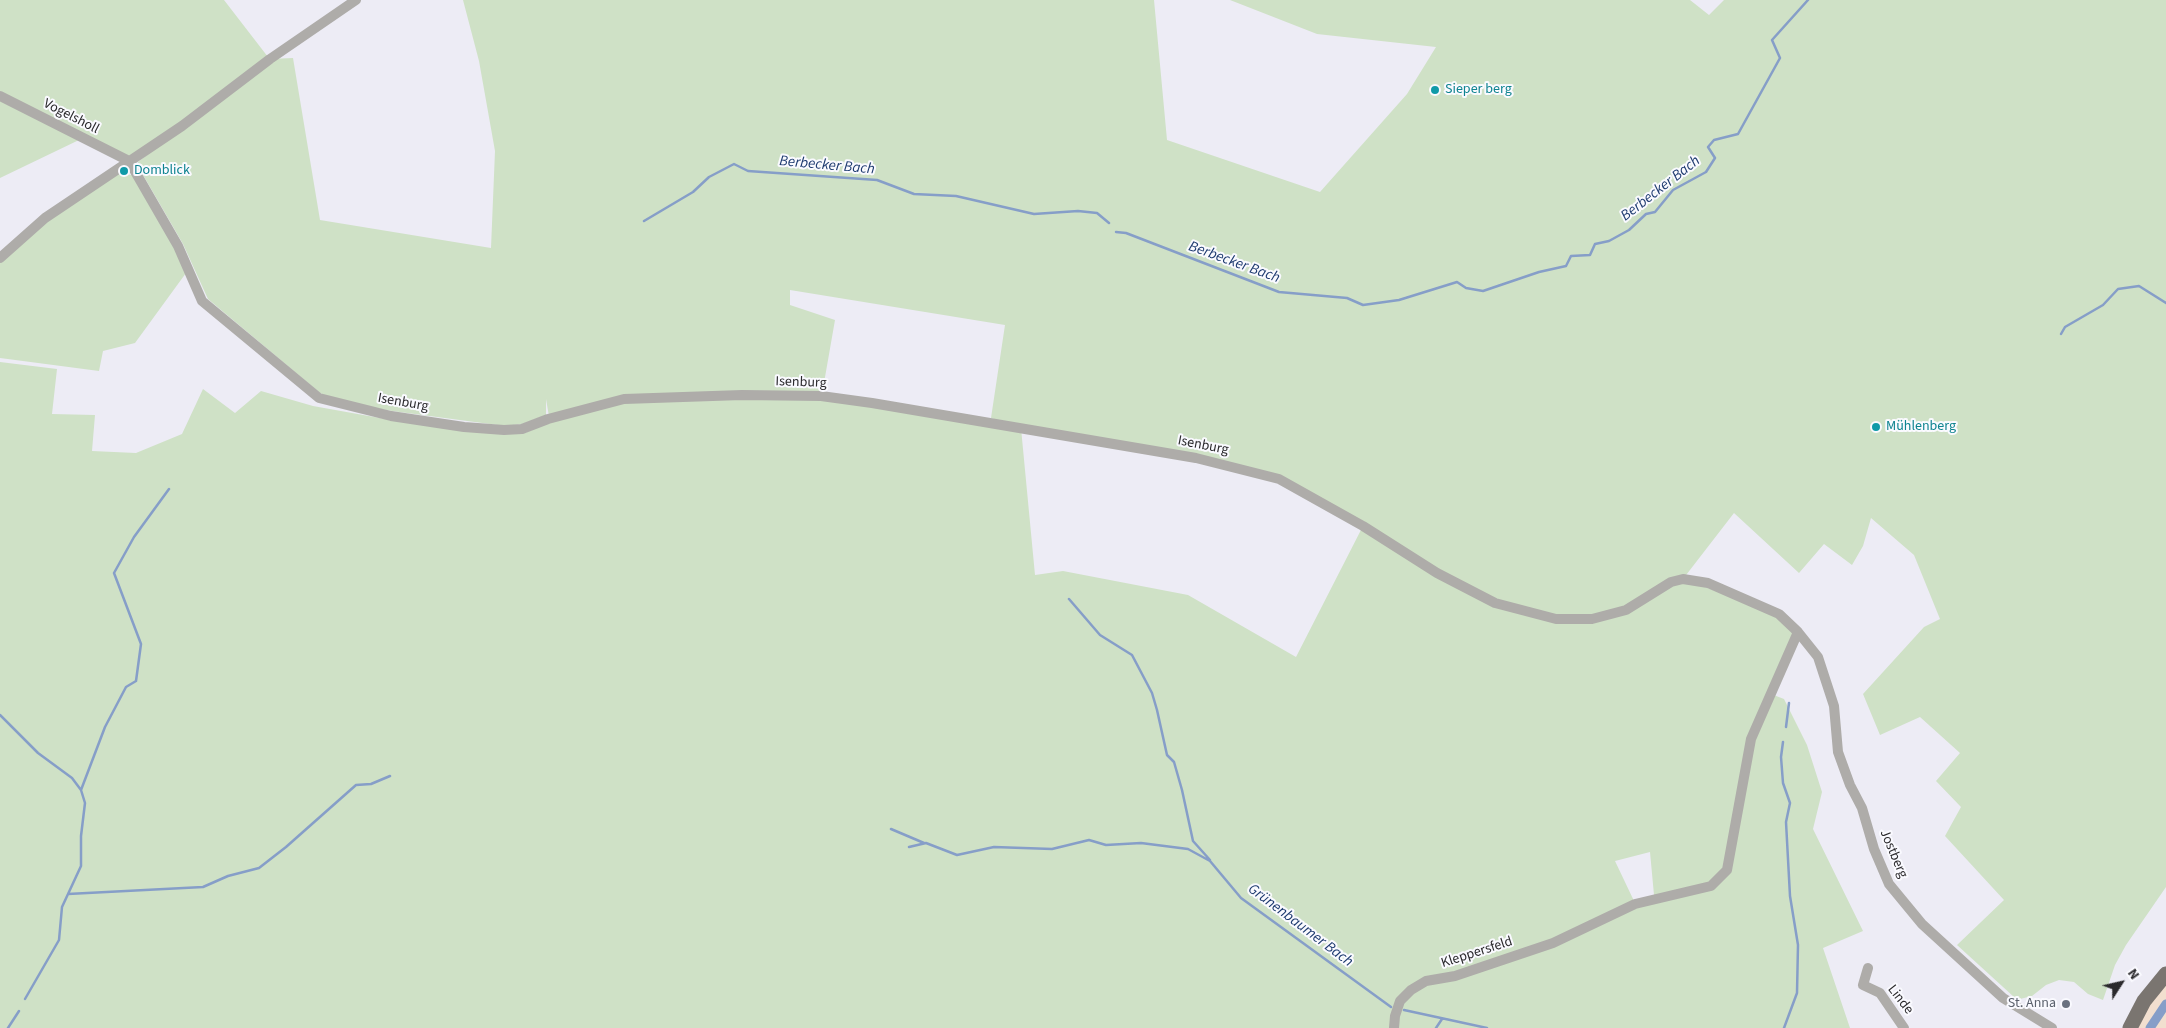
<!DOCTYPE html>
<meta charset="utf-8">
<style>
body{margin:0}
#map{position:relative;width:2166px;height:1028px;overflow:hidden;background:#edecf5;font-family:"Source Sans 3",sans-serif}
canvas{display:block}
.north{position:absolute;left:2096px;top:958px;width:50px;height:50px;-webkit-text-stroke:4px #fafaff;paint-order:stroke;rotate:55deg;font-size:14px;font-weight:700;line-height:20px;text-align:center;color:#2a292c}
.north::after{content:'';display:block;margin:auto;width:18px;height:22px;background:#2a292c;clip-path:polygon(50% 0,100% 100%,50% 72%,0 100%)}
</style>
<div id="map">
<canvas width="2166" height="1028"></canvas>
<div class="north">N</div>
</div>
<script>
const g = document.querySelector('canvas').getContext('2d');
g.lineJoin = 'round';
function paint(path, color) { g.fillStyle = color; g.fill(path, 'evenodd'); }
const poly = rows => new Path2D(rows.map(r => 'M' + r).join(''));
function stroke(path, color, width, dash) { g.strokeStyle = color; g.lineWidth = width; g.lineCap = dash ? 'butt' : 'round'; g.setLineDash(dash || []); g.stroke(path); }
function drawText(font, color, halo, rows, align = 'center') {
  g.font = font + ' "Source Sans 3",sans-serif'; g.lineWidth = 4; g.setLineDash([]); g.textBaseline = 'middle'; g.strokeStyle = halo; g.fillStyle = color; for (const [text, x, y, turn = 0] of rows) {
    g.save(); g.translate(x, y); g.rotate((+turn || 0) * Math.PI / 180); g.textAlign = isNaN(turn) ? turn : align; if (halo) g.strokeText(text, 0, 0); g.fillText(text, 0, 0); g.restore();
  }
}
const industrial = poly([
 [2166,983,2166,1028,2136,1028,2148,1005]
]);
const green = poly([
 [0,0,224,0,268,57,181,124,129,157,0,94],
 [463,0,1154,0,1167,140,1320,192,1407,94,1436,47,1317,34,1230,0,1690,0,1709,15,1724,0,2166,0,2166,887,2126,945,2115,965,2103,1000,2088,994,2074,982,2059,980,2046,985,2032,996,2020,999,2014,997,1957,945,2004,900,1945,836,1961,807,1936,781,1960,753,1920,717,1880,735,1863,694,1924,627,1940,619,1914,555,1871,518,1863,546,1852,565,1824,544,1799,573,1734,513,1683,579,1779,614,1798,632,1771,694,1784,699,1807,745,1822,792,1813,829,1863,931,1823,948,1850,1028,0,1028,0,362,57,369,52,414,95,415,92,451,136,453,182,434,203,389,235,413,261,391,313,406,391,420,505,434,525,433,550,422,546,399,546,415,522,424,505,426,392,411,338,401,320,393,208,299,183,244,139,168,138,162,270,59,293,58,320,220,491,248,495,151,479,61],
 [790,290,1005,325,991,418,1012,425,821,400,835,320,790,305],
 [1021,428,1279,479,1363,526,1296,657,1188,595,1063,571,1035,575],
 [1650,852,1654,895,1634,901,1615,861],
 [0,98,79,140,0,178],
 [117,173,132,175,175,246,186,273,135,343,103,351,99,371,0,358,0,263,47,221]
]);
const stream = poly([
 [644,221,693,192,709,177,734,164,748,171,877,180,914,194,956,196,1034,214,1078,211,1097,213,1109,223],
 [1116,232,1126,233,1279,292,1347,298,1363,305,1399,300,1457,282,1466,288,1483,291,1539,272,1566,266,1571,256,1590,255,1595,244,1609,241,1629,230,1646,214,1655,212,1673,190,1706,172,1715,158,1708,147,1714,140,1738,134,1780,58,1772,40,1808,0],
 [2061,334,2065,327,2103,305,2118,289,2139,286,2166,303],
 [1069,599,1100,635,1132,655,1152,693,1157,710,1167,755,1174,762,1182,790,1193,841,1210,860],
 [0,715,38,753,72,778,81,790,85,803,81,836,81,866,62,907,59,940,25,999],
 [1786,727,1789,703],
 [1783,742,1781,757,1783,783,1790,803,1786,822,1790,896,1798,945,1797,993,1784,1028],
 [81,790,105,727,126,687,136,681,141,644,114,573,134,537,169,489],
 [891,829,924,843],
 [909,847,926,843,957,855,994,847,1052,849,1089,840,1106,845,1141,843,1188,849,1210,861,1241,898,1391,1007],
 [68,894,203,887,228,876,259,868,286,847,356,785,371,784,390,776],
 [1404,1010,1487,1028],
 [8,1028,19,1011],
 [1436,1028,1442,1019]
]);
const canal = poly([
 [2150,1028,2166,1004]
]);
const minor = poly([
 [0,96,129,161],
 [129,161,178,246,202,301,319,398,391,416,464,427,504,430,522,429,548,419,624,399,742,395,821,396,872,403,1196,458,1279,479,1363,526,1437,573,1495,603,1556,619,1592,619,1626,610,1671,582,1683,579,1708,583,1779,614,1798,632,1818,657,1834,706,1838,752,1850,785,1862,808,1874,849,1889,884,1922,924,2003,998,2052,1028],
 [0,258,45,218,182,126,270,59,356,0],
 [1868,968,1863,985,1880,993,1904,1028],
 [1394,1028,1395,1016,1400,1001,1411,990,1426,981,1455,976,1553,943,1635,904,1711,886,1727,870,1751,739,1798,632]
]);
const primary = poly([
 [2130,1028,2144,1001,2166,974]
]);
const markers = [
 [1435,90,5,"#0f9aa8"],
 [124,171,5,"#0f9aa8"],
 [1876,427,5,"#0f9aa8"],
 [2066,1004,5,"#6b7280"]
];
const cultureNames = [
 ["Sieper berg",1445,90],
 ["Domblick",134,171],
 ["Mühlenberg",1886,427]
];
const streetNames = [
 ["Vogelsholl",71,117,27],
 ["Isenburg",801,383,2],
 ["Isenburg",403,403,10],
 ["Isenburg",1203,446,11],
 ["Jostberg",1893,854,67],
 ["Kleppersfeld",1477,953,-18],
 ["Linde",1900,1000,52]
];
const worshipNames = [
 ["St. Anna",2056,1004]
];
const waterNames = [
 ["Berbecker Bach",827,166,5],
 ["Berbecker Bach",1661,189,-38],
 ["Berbecker Bach",1234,263,20],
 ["Grünenbaumer Bach",1300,926,37]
];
paint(industrial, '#f2dfcf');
paint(green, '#cfe1c6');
stroke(stream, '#869ec8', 2.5);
stroke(canal, '#869ec8', 9);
stroke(minor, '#aeaca9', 10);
stroke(primary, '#7a7570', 15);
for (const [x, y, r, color] of markers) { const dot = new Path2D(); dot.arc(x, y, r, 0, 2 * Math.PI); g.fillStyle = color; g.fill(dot); stroke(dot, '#fafaff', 2); }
drawText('14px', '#0d838f', '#fafaff', cultureNames, 'left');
drawText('14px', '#2a292c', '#fafaff', streetNames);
drawText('14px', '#5b616d', '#fafaff', worshipNames, 'right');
drawText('italic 15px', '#1d3a6f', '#fafaff', waterNames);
</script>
